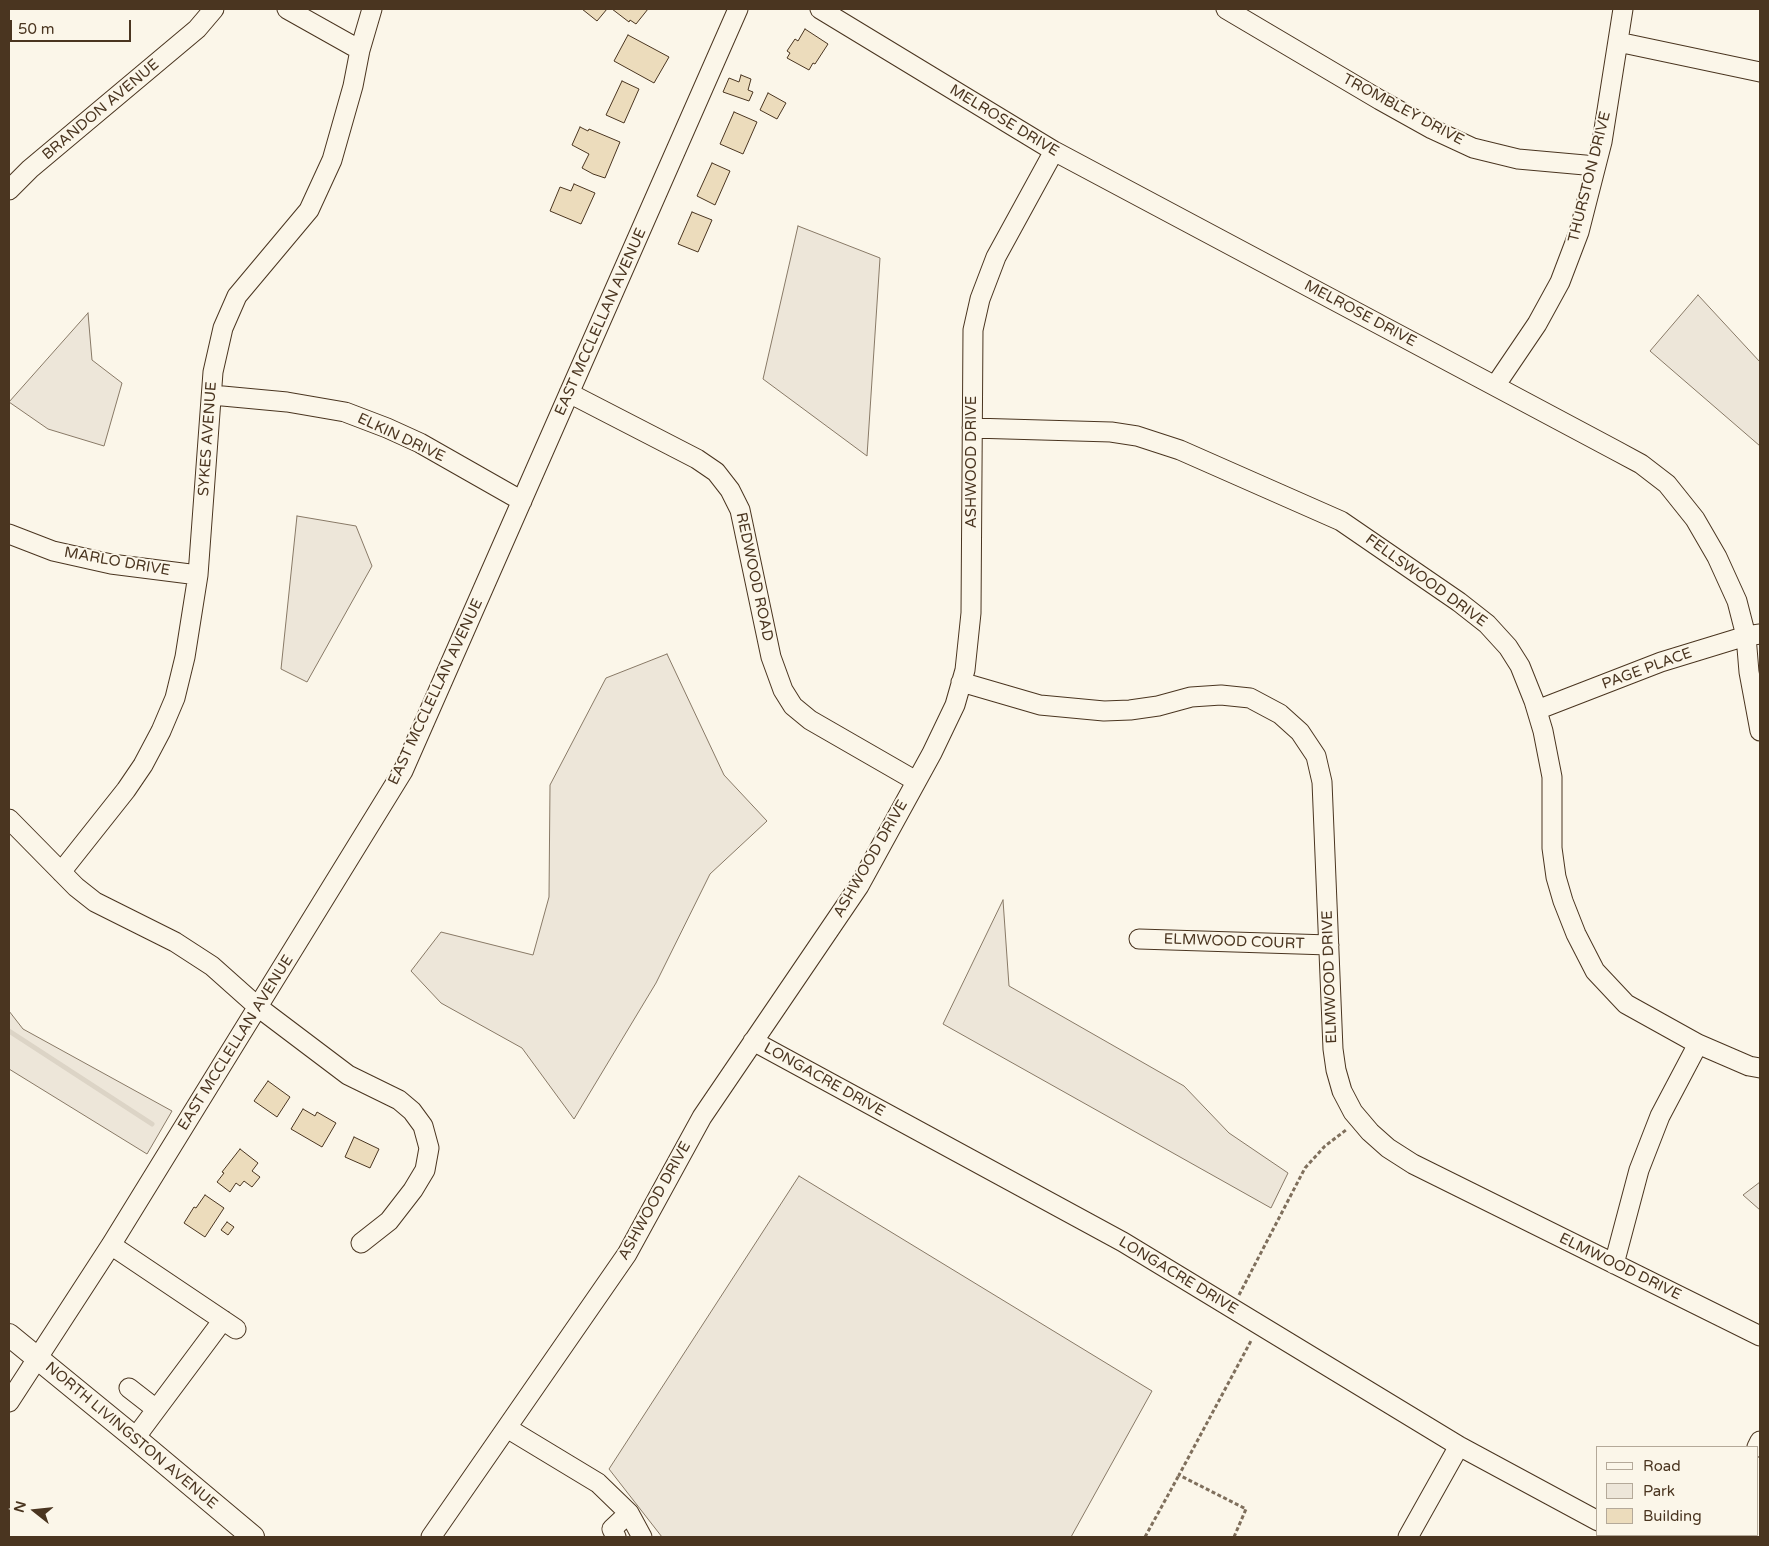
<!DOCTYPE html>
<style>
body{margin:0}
#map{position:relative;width:1769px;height:1546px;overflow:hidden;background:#fbf6e9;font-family:"Varela Round",sans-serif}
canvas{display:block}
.frame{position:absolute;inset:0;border:10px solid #4a3520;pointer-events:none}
.legend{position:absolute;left:1596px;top:1446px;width:162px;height:90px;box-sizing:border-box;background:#fbf6e9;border:1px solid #b4a999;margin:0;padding:6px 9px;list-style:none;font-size:15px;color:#4a3520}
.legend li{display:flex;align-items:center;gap:10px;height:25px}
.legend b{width:25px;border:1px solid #b4a999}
.north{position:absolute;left:10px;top:1486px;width:50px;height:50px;-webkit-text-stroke:4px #fbf6e9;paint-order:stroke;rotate:286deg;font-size:14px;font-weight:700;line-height:20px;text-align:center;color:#4a3520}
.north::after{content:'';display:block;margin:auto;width:18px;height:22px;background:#4a3520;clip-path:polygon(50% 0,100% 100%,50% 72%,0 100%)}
.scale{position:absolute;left:10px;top:20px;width:121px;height:22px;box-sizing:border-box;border:2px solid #4a3520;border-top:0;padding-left:6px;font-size:15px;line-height:18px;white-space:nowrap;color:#4a3520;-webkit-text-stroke:4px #fbf6e9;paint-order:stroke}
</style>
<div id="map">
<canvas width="1769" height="1546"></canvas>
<div class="frame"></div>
<ul class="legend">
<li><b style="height:6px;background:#fbf6e9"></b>Road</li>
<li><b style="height:14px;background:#ede6d9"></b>Park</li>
<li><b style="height:14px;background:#ecdcbc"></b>Building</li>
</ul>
<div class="north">N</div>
<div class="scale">50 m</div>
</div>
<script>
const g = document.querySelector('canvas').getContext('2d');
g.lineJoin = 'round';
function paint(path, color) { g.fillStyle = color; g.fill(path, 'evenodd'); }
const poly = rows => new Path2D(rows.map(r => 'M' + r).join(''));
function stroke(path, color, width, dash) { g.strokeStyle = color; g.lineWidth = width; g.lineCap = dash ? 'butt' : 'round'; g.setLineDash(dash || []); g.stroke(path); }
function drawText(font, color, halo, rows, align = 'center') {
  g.font = font + ' "Varela Round",sans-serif'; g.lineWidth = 4; g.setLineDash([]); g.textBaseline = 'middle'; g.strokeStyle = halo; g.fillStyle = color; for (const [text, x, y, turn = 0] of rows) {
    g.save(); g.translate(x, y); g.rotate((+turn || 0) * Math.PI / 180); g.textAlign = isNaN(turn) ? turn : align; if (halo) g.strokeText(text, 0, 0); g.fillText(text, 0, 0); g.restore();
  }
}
const green = poly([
 [798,226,880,258,867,456,763,379,798,226],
 [1698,295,1760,362,1760,446,1650,351,1698,295],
 [88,313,92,360,122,383,104,446,48,429,9,402,88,313],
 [297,516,356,526,372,566,307,682,281,669,297,516],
 [667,654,724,775,767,821,710,874,656,983,574,1119,522,1048,441,1003,411,971,441,932,533,955,549,897,550,785,606,678,667,654],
 [1003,900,1009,986,1184,1086,1229,1133,1288,1173,1271,1208,943,1024,1003,900],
 [9,1011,23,1029,172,1111,147,1154,9,1069,9,1011],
 [799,1176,1152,1391,1071,1537,662,1537,609,1469,799,1176],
 [1760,1182,1760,1210,1743,1195,1760,1182]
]);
const stream = poly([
 [9,1031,152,1124]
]);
const building = poly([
 [582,9,607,9,597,21,582,9],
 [612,9,648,9,636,24,630,20,629,22,612,9],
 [805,29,828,44,815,64,813,63,809,70,787,58,790,53,787,51,795,39,798,41,805,29],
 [628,35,669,57,654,83,614,61,628,35],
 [741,75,751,79,748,90,753,92,749,101,723,92,729,78,739,82,741,75],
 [622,81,639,89,624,123,606,115,622,81],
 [768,93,786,103,777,119,760,110,768,93],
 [734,112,757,122,743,154,720,144,734,112],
 [580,127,588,131,589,129,620,142,605,178,593,174,582,168,589,154,572,145,580,127],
 [712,163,730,171,715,205,697,196,712,163],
 [574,184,595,193,581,224,550,211,560,187,571,191,574,184],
 [692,212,712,220,698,252,678,244,692,212],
 [268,1081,290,1097,277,1117,254,1101,268,1081],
 [303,1109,315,1116,317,1112,336,1123,322,1147,291,1129,303,1109],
 [354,1137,379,1149,370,1168,345,1157,354,1137],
 [240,1149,258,1163,252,1171,260,1177,252,1187,244,1181,240,1186,236,1183,230,1192,217,1182,224,1173,222,1172,240,1149],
 [205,1195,224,1208,205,1237,184,1223,194,1207,196,1208,205,1195],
 [227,1222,234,1227,228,1235,221,1230,227,1222]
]);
const path = poly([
 [1239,1295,1305,1168,1325,1146,1346,1130],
 [1145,1537,1179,1475],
 [1234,1537,1246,1509,1179,1475,1252,1339]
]);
const minor = poly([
 [287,9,360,50],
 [820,9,1054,151,1615,450,1641,464,1667,484,1695,519,1717,557,1737,601,1746,636,1749,672,1760,731],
 [1226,9,1380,100,1432,129,1473,148,1518,159,1596,166],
 [1618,42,1760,72],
 [9,190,30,169,197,29,214,9],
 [1495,386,1537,324,1560,282,1579,232,1602,142,1623,9],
 [569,393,697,459,716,472,730,490,740,510,771,657,783,690,793,706,810,720,916,781],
 [212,395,287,402,345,412,387,428,420,443,522,501],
 [972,428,1111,432,1137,436,1180,450,1341,521,1459,602,1487,624,1508,647,1520,666,1534,701,1543,731,1552,777,1552,848,1556,877,1563,901,1576,934,1595,971,1626,1004,1698,1044,1749,1066,1760,1068],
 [9,534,53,551,111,564,198,575],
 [961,682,1040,705,1104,711,1130,710,1158,706,1191,697,1221,695,1250,698,1280,714,1300,732,1316,756,1322,782,1333,1049,1336,1070,1342,1091,1353,1112,1370,1132,1388,1148,1413,1164,1760,1336],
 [1537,710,1661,662,1746,636,1760,634],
 [9,819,76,887,95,902,175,942,212,966,258,1007,348,1075,399,1100,412,1111,423,1126,429,1148,425,1170,413,1190,389,1221,361,1243],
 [61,872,126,790,143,765,161,731,175,698,185,657,198,575,213,372,223,328,237,296,309,210,332,160,353,86,360,50,372,9],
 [1139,939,1329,945],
 [753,1041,1123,1242,1459,1446,1598,1521],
 [111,1245,236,1329],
 [1614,1264,1639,1170,1660,1116,1698,1044],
 [129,1388,156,1409],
 [9,1402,111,1245,403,771,738,9],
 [507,1428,598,1483,629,1513,642,1537],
 [135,1438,223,1320],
 [1757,1447,1760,1441],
 [1623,1535,1627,1537],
 [431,1537,627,1254,702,1117,859,886,932,753,955,705,965,670,971,613,973,330,980,299,996,257,1054,151],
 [616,1537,612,1529,629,1513],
 [1408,1537,1459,1446],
 [1707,1537,1709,1535]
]);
const major = poly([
 [9,1335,135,1438,253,1537]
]);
const streetNames = [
 ["BRANDON AVENUE",101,110,-40],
 ["TROMBLEY DRIVE",1403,110,28],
 ["MELROSE DRIVE",1004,121,31],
 ["THURSTON DRIVE",1590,177,-76],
 ["MELROSE DRIVE",1360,314,28],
 ["EAST MCCLELLAN AVENUE",601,322,-66],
 ["ELKIN DRIVE",401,438,25],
 ["SYKES AVENUE",208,439,-86],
 ["ASHWOOD DRIVE",972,462,-90],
 ["MARLO DRIVE",117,562,10],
 ["REDWOOD ROAD",754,577,78],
 ["FELLSWOOD DRIVE",1426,581,36],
 ["PAGE PLACE",1647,669,-20],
 ["EAST MCCLELLAN AVENUE",436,692,-65],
 ["ASHWOOD DRIVE",871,859,-60],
 ["ELMWOOD COURT",1234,942,2],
 ["ELMWOOD DRIVE",1330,977,-92],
 ["EAST MCCLELLAN AVENUE",236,1043,-58],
 ["LONGACRE DRIVE",824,1080,29],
 ["ASHWOOD DRIVE",655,1201,-61],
 ["ELMWOOD DRIVE",1620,1267,26],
 ["LONGACRE DRIVE",1178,1276,31],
 ["NORTH LIVINGSTON AVENUE",131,1436,40]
];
paint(green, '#ede6d9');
stroke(green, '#887966', 1);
stroke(stream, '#dcd4c6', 5);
paint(building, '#ecdcbc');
stroke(building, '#4a3520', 1);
stroke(minor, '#4a3520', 21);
stroke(major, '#4a3520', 24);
stroke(path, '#7f6f5c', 3, [4, 2.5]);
stroke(minor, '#fbf6e9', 19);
stroke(major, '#fbf6e9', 22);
drawText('15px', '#4a3520', '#fbf6e9', streetNames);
</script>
